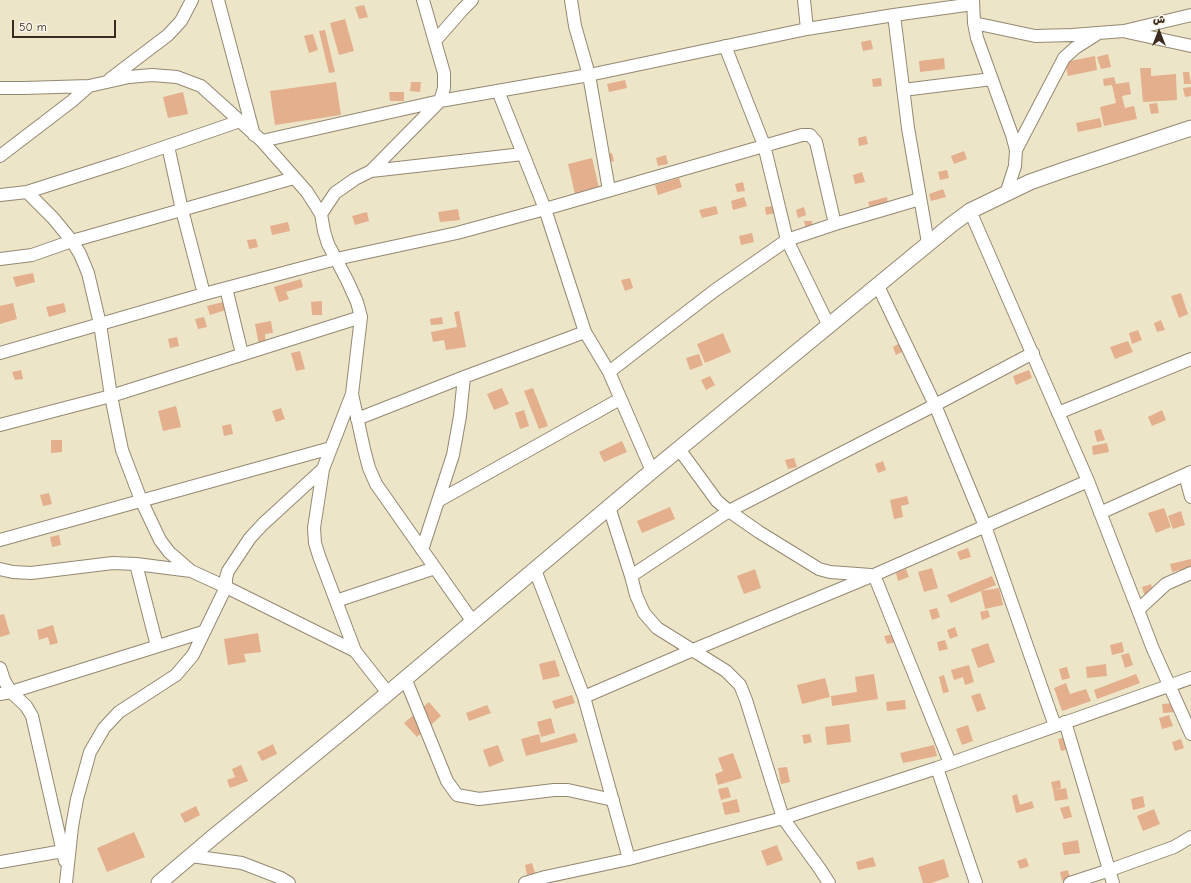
<!DOCTYPE html>
<meta charset="utf-8">
<style>
body{margin:0}
#map{position:relative;width:1191px;height:883px;overflow:hidden;background:#ede5c7;font-family:"Comic Neue","Playpen Sans Arabic",sans-serif}
canvas{display:block}
.north{position:absolute;left:1139px;top:12px;width:40px;height:40px;-webkit-text-stroke:3px #f7f3e8;paint-order:stroke;rotate:0deg;font-size:11px;font-weight:700;line-height:16px;text-align:center;color:#3b2a1e}
.north::after{content:'';display:block;margin:auto;width:14px;height:18px;background:#3b2a1e;clip-path:polygon(50% 0,100% 100%,50% 72%,0 100%)}
.scale{position:absolute;left:12px;top:20px;width:104px;height:18px;box-sizing:border-box;border:2px solid #3b2a1e;border-top:0;padding-left:5px;font-size:12px;line-height:14px;white-space:nowrap;color:#3b2a1e;-webkit-text-stroke:3px #f7f3e8;paint-order:stroke}
</style>
<div id="map">
<canvas width="1191" height="883"></canvas>
<div class="north">ش</div>
<div class="scale">50 m</div>
</div>
<script>
const g = document.querySelector('canvas').getContext('2d');
g.lineJoin = 'round';
function paint(path, color) { g.fillStyle = color; g.fill(path, 'evenodd'); }
const poly = rows => new Path2D(rows.map(r => 'M' + r).join(''));
function stroke(path, color, width, dash) { g.strokeStyle = color; g.lineWidth = width; g.lineCap = dash ? 'butt' : 'round'; g.setLineDash(dash || []); g.stroke(path); }
const building = poly([
 [364,5,368,17,359,19,355,7],
 [345,19,354,51,339,55,330,23],
 [325,30,335,72,329,73,319,31],
 [313,34,318,50,309,53,304,36],
 [871,40,873,49,863,51,861,42],
 [1108,54,1111,67,1101,69,1097,57],
 [1095,56,1097,70,1068,76,1065,62],
 [944,58,945,69,920,72,919,61],
 [1140,68,1151,68,1151,76,1176,74,1177,100,1143,102],
 [1183,72,1189,72,1191,84,1184,84],
 [1114,77,1116,84,1129,82,1131,94,1122,96,1125,108,1134,106,1137,119,1104,126,1100,107,1116,103,1112,85,1104,86,1103,79],
 [881,78,882,86,873,87,872,79],
 [625,80,627,88,609,92,607,84],
 [336,82,341,115,275,125,270,91],
 [411,82,421,82,420,92,410,91],
 [1191,87,1191,96,1185,97,1183,88],
 [183,92,188,114,168,118,163,97],
 [389,92,404,92,404,101,390,101],
 [1157,103,1159,113,1151,114,1149,104],
 [1100,118,1102,127,1078,132,1076,123],
 [866,136,868,144,859,146,858,138],
 [964,151,967,159,954,164,951,156],
 [612,153,614,161,605,163,603,155],
 [666,155,668,164,658,166,656,158],
 [592,158,599,188,575,194,568,164],
 [947,170,949,178,940,180,938,172],
 [862,172,865,182,855,184,853,175],
 [679,178,682,187,658,195,655,185],
 [743,182,745,191,737,192,735,184],
 [943,189,946,197,931,201,929,194],
 [744,197,747,206,733,210,731,201],
 [887,197,888,204,870,208,868,202],
 [716,206,718,214,702,218,699,210],
 [774,206,775,213,766,215,765,207],
 [804,207,806,215,798,218,796,210],
 [458,209,460,220,440,222,438,212],
 [367,212,369,221,355,225,352,216],
 [804,221,812,221,813,230,806,230],
 [288,222,290,231,272,235,270,226],
 [752,233,754,242,741,245,739,236],
 [256,239,258,247,249,249,247,240],
 [33,273,35,282,16,287,13,277],
 [630,278,633,288,625,291,621,280],
 [301,279,303,287,286,292,289,299,279,302,274,287],
 [1181,293,1188,314,1179,318,1171,296],
 [227,301,229,309,210,315,207,306],
 [322,301,322,315,312,315,311,302],
 [13,303,17,319,0,324,0,306],
 [64,303,66,312,49,317,46,307],
 [459,311,466,347,446,350,444,340,433,342,431,332,457,327,454,312],
 [204,317,207,327,198,329,195,319],
 [442,317,443,324,431,325,430,319],
 [1161,320,1165,330,1157,332,1154,323],
 [271,321,273,333,265,334,266,343,259,345,255,324],
 [1138,330,1142,340,1132,344,1129,333],
 [723,333,731,352,705,363,697,344],
 [177,337,179,346,170,348,168,339],
 [1128,341,1133,352,1115,359,1110,347],
 [900,343,904,351,896,355,893,347],
 [300,351,305,369,296,371,291,353],
 [699,354,703,365,690,370,686,358],
 [21,370,23,379,15,380,12,372],
 [1029,370,1032,378,1016,385,1013,376],
 [710,376,715,385,706,390,701,380],
 [502,388,509,404,494,410,487,394],
 [533,388,548,426,539,429,524,391],
 [176,406,181,427,163,431,158,411],
 [281,408,285,419,276,422,272,411],
 [524,410,529,426,520,429,515,413],
 [1162,410,1166,420,1152,426,1148,417],
 [231,424,233,434,224,436,222,426],
 [1101,429,1105,440,1097,442,1094,431],
 [51,440,62,440,62,452,51,453],
 [622,441,627,452,604,462,599,452],
 [1107,443,1109,452,1093,455,1092,446],
 [794,458,797,467,788,469,785,460],
 [883,461,886,470,878,473,875,464],
 [49,493,52,504,43,506,40,495],
 [907,496,909,504,901,506,903,517,894,519,890,500],
 [670,507,675,519,642,533,637,521],
 [1164,508,1171,527,1156,533,1148,513],
 [1181,511,1185,525,1173,529,1168,516],
 [59,535,61,545,52,547,50,537],
 [968,548,971,557,960,560,957,552],
 [1191,559,1191,567,1172,572,1170,564],
 [932,568,938,588,924,592,918,572],
 [755,569,761,588,744,594,737,576],
 [906,569,909,577,898,581,896,573],
 [992,576,996,585,951,603,947,595],
 [1151,584,1154,594,1145,597,1142,587],
 [999,588,1003,605,985,609,981,591],
 [937,608,940,617,932,620,929,610],
 [988,610,990,617,982,620,980,612],
 [4,614,10,634,0,637,0,615],
 [53,625,58,643,50,645,48,637,39,640,37,630],
 [955,627,958,636,950,639,947,630],
 [258,633,261,652,244,654,246,662,228,665,224,639],
 [894,634,896,642,887,644,884,636],
 [945,640,948,649,939,651,937,642],
 [1122,642,1124,652,1112,655,1110,645],
 [988,643,995,662,978,668,971,649],
 [1129,653,1133,665,1125,668,1121,655],
 [555,660,560,676,543,680,539,664],
 [1106,664,1107,676,1087,678,1086,667],
 [969,665,974,682,965,685,963,677,954,680,951,670],
 [1067,667,1070,678,1062,680,1059,669],
 [874,674,878,699,832,706,831,696,857,692,855,677],
 [1136,674,1140,683,1097,699,1094,690],
 [944,675,949,692,943,693,939,677],
 [825,678,830,697,802,704,797,685],
 [1066,683,1070,694,1086,689,1091,701,1062,711,1054,688],
 [980,693,986,709,977,712,971,696],
 [572,695,575,703,555,709,552,701],
 [905,700,906,709,887,711,886,702],
 [429,702,441,716,417,737,404,723],
 [1175,703,1175,712,1163,713,1162,704],
 [487,705,491,713,469,721,466,713],
 [1169,715,1173,726,1162,729,1159,718],
 [551,718,555,733,541,737,537,722],
 [849,724,851,742,827,745,825,727],
 [968,725,973,741,962,745,956,729],
 [575,733,578,742,526,756,521,739,539,734,541,743],
 [810,734,812,742,804,744,802,735],
 [1067,737,1069,749,1061,751,1058,739],
 [1181,739,1184,748,1175,751,1172,742],
 [273,744,277,754,262,761,257,752],
 [498,745,504,761,489,767,483,750],
 [934,745,937,756,903,763,900,753],
 [733,753,742,778,718,785,715,774,723,771,718,758],
 [241,765,248,781,230,788,227,780,235,777,232,769],
 [787,767,790,782,781,784,778,768],
 [1060,780,1061,788,1053,790,1051,782],
 [728,787,731,797,721,800,718,789],
 [1066,788,1068,799,1055,801,1053,790],
 [1017,794,1020,805,1032,801,1034,808,1016,813,1012,796],
 [1143,796,1145,807,1133,810,1131,799],
 [737,799,740,812,725,815,722,803],
 [196,806,200,815,185,823,180,814],
 [1069,806,1072,817,1064,819,1060,808],
 [1154,809,1160,824,1143,831,1137,816],
 [134,832,145,857,107,872,97,848],
 [1078,840,1080,853,1064,855,1062,843],
 [777,845,783,860,767,866,761,851],
 [873,857,876,866,858,870,856,862],
 [1026,858,1029,866,1020,869,1017,861],
 [944,859,949,877,931,883,923,883,918,867],
 [532,863,535,873,527,875,525,865],
 [1068,870,1070,879,1062,881,1060,872]
]);
const minor = poly([
 [218,0,254,135],
 [571,0,575,26,589,75,609,190],
 [804,0,807,29],
 [973,0,974,23,977,38,1012,135,1016,150,1015,166,1006,194],
 [894,15,908,128,928,243],
 [974,23,1035,36,1072,35,1124,31,1191,15],
 [1127,32,1191,46],
 [435,41,463,9,472,0],
 [725,46,764,145,787,240,829,326],
 [110,79,168,35,181,21,192,0],
 [0,88,24,88,89,86],
 [903,90,992,79],
 [498,91,545,209,585,332,609,372,652,471],
 [262,141,440,101,589,75,807,29,894,15,973,4],
 [168,146,182,210,204,294],
 [1016,150,1064,58,1075,48,1097,34],
 [0,156,72,101,89,86,129,77,152,75,177,77,201,86,262,141,307,192,321,214,324,231,328,244,347,280,357,302,361,317,352,394,323,469,314,528,315,543,319,556,355,651,388,693],
 [371,171,523,154],
 [27,192,53,218,72,241,80,254,88,273,100,324,111,396,122,450,141,500,160,540,169,552,191,571,226,587,355,651],
 [0,195,27,192,121,162,240,121],
 [970,211,1088,481,1138,610,1153,649,1191,734],
 [321,214,335,193,355,179,371,171,440,101,444,88,444,73,423,0],
 [0,259,32,255,72,241,294,178],
 [878,286,935,405,985,526,1055,726],
 [226,288,242,354],
 [0,353,204,294,336,259,457,233,545,209,802,135,810,135,816,142,835,224],
 [609,372,714,291,787,240,835,224,920,199],
 [352,394,364,449,369,468,376,484,473,622],
 [1058,413,1191,359],
 [357,419,464,377,585,332],
 [0,425,111,396,361,317],
 [679,449,717,501,729,511,759,532,819,569,830,572,871,575],
 [1185,475,1191,497],
 [438,501,620,399],
 [609,507,631,576,636,595,644,613,657,628,726,671,740,685,746,700,783,818,820,869,829,883],
 [1100,513,1191,472],
 [0,540,331,448],
 [422,550,453,455,460,416,464,377],
 [136,564,157,646],
 [0,569,13,572,31,573,113,563,136,564,191,571],
 [535,570,584,697,629,859],
 [874,575,950,763],
 [631,576,729,511,935,405,1033,353],
 [336,601,435,568],
 [1138,610,1166,584,1191,573],
 [0,668,4,680,11,692,26,706,32,716,65,861],
 [405,678,447,781,457,795,479,799,554,790,568,790,613,800],
 [0,694,11,692,203,632],
 [584,697,693,650,874,575,1088,481],
 [1065,722,1113,883],
 [937,768,976,883],
 [191,856,242,863,281,878,289,883],
 [0,862,63,851],
 [66,883,72,827,77,799,90,752,104,728,119,712,176,675,193,655,226,587,226,578,228,571,250,538,263,524,323,469],
 [525,883,545,877,629,859,783,818,937,768,1191,678],
 [1070,883,1110,870,1174,847,1191,837]
]);
const tertiary = poly([
 [159,883,212,838,349,726,652,471,951,225,970,211,1030,182,1064,170,1191,128]
]);
paint(building, '#e4af8d');
stroke(minor, '#948872', 14);
stroke(tertiary, '#948872', 17);
stroke(minor, '#fff', 12);
stroke(tertiary, '#fff', 15);
</script>
